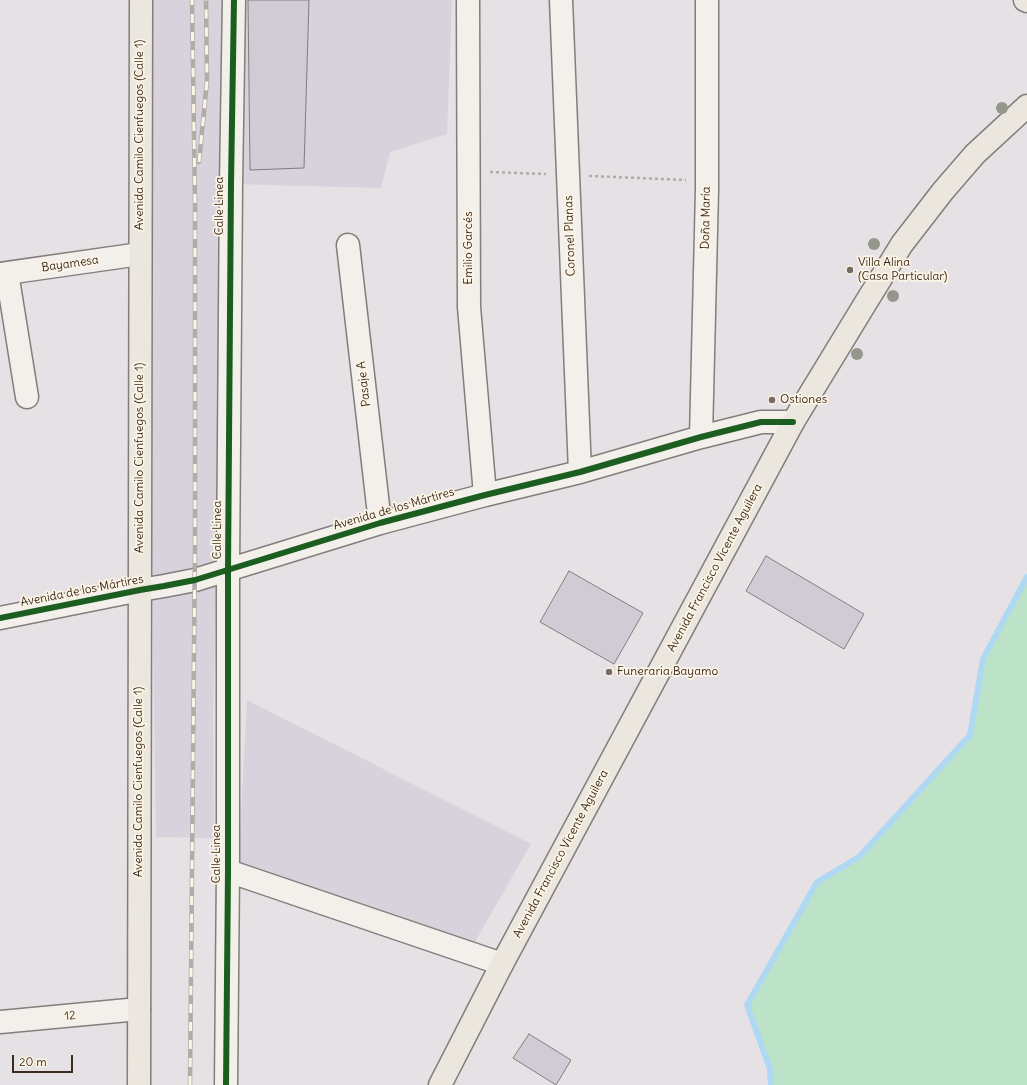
<!DOCTYPE html>
<meta charset="utf-8">
<style>
body{margin:0}
#map{position:relative;width:1027px;height:1085px;overflow:hidden;background:#e6e1e4;font-family:Delius,sans-serif}
canvas{display:block}
.scale{position:absolute;left:12px;top:1055px;width:61px;height:18px;box-sizing:border-box;border:2px solid #3b2a1e;border-top:0;padding-left:5px;font-size:12px;line-height:14px;white-space:nowrap;color:#3b2a1e;-webkit-text-stroke:3px #fcf5e5;paint-order:stroke}
</style>
<div id="map">
<canvas width="1027" height="1085"></canvas>
<div class="scale">20 m</div>
</div>
<script>
const g = document.querySelector('canvas').getContext('2d');
g.lineJoin = 'round';
function paint(path, color) { g.fillStyle = color; g.fill(path, 'evenodd'); }
const poly = rows => new Path2D(rows.map(r => 'M' + r).join(''));
function stroke(path, color, width, dash) { g.strokeStyle = color; g.lineWidth = width; g.lineCap = dash ? 'butt' : 'round'; g.setLineDash(dash || []); g.stroke(path); }
function drawText(font, color, halo, rows, align = 'center') {
  g.font = font + ' Delius,sans-serif'; g.lineWidth = 3.5; g.setLineDash([]); g.textBaseline = 'middle'; g.strokeStyle = halo; g.fillStyle = color; for (const [text, x, y, turn = 0] of rows) {
    g.save(); g.translate(x, y); g.rotate((+turn || 0) * Math.PI / 180); g.textAlign = isNaN(turn) ? turn : align; if (halo) g.strokeText(text, 0, 0); g.fillText(text, 0, 0); g.restore();
  }
}
const built = poly([
 [151,0,224,0,220,459,213,711,214,838,156,837,152,569],
 [242,0,452,0,447,134,390,152,381,188,231,184],
 [247,700,531,844,472,947,238,873]
]);
const green = poly([
 [1027,577,1027,1085,771,1085,770,1069,747,1005,817,882,859,857,970,735,983,659]
]);
const stream = poly([
 [771,1085,770,1069,747,1005,817,882,859,857,970,735,983,659,1027,577]
]);
const building = poly([
 [248,0,309,0,304,168,250,170,248,0],
 [766,556,864,614,844,649,746,591,766,556],
 [569,571,643,613,614,664,540,622,569,571],
 [529,1034,571,1060,556,1085,513,1058,529,1034]
]);
const path = poly([
 [490,172,546,174],
 [589,176,686,180]
]);
const minor = poly([
 [468,0,469,307,485,495],
 [561,0,580,472],
 [348,245,380,523],
 [7,273,27,397],
 [0,274,140,254],
 [701,437,707,190,707,0],
 [0,618,140,590,164,586,195,580,380,523,485,495,580,472,701,437,761,422,793,422],
 [228,871,502,964],
 [0,1022,139,1009],
 [226,1085,228,871,228,570,231,184,234,0]
]);
const major = poly([
 [1025,0,1027,1],
 [139,1085,141,0],
 [440,1085,502,964,793,422,865,304,902,244,943,191,975,154,1027,106]
]);
const rail = poly([
 [199,162,207,81,206,0],
 [190,1085,195,543,195,202,192,0]
]);
const cycleway = poly([
 [0,618,140,590,164,586,195,580,380,523,485,495,580,472,701,437,761,422,793,422],
 [226,1085,228,871,228,570,231,184,234,0]
]);
const trees = [
 [1002,108],
 [874,244],
 [893,296],
 [857,354]
];
const markers = [
 [850,270,4,"#776a63"],
 [772,400,4,"#776a63"],
 [609,672,4,"#776a63"]
];
const streetNames = [
 ["Avenida Camilo Cienfuegos (Calle 1)",140,135,-90],
 ["Calle Linea",220,206,-90],
 ["Doña María",706,218,-89],
 ["Coronel Planas",570,236,-92],
 ["Emilio Garcés",469,248,-90],
 ["Bayamesa",70,264,-8],
 ["Pasaje A",364,384,-97],
 ["Avenida Camilo Cienfuegos (Calle 1)",140,458,-90],
 ["Avenida de los Mártires",394,509,-16],
 ["Calle Linea",218,530,-90],
 ["Avenida Francisco Vicente Aguilera",715,568,-62],
 ["Avenida de los Mártires",82,591,-11],
 ["Avenida Camilo Cienfuegos (Calle 1)",139,782,-90],
 ["Calle Linea",217,854,-90],
 ["Avenida Francisco Vicente Aguilera",561,854,-62],
 ["12",70,1016,-5]
];
const poiNames = [
 ["Villa Alina",858,263],
 ["(Casa Particular)",858,277],
 ["Ostiones",780,400],
 ["Funeraria Bayamo",617,672]
];
paint(built, '#d7d2db');
paint(green, '#bce2c8');
stroke(stream, '#afd9f2', 6);
paint(building, '#cfccd6');
stroke(building, '#837d7c', 1);
stroke(minor, '#837d7c', 25);
stroke(major, '#837d7c', 25);
stroke(path, '#b0aca8', 2.5, [3, 3]);
stroke(minor, '#f3efeb', 22);
stroke(major, '#ebe6de', 22);
stroke(rail, '#b0aca8', 4.5);
stroke(rail, '#fcf5e5', 3, [9]);
stroke(cycleway, '#1b5e20', 6);
g.fillStyle = '#95968b';
for (const [x, y] of trees) { g.beginPath(); g.arc(x, y, 6, 0, 2 * Math.PI); g.fill(); }
for (const [x, y, r, color] of markers) { const dot = new Path2D(); dot.arc(x, y, r, 0, 2 * Math.PI); g.fillStyle = color; g.fill(dot); stroke(dot, '#fcf5e5', 1.5); }
drawText('12px', '#3b2a1e', '#fcf5e5', streetNames);
drawText('12px', '#3b2a1e', '#fcf5e5', poiNames, 'left');
</script>
